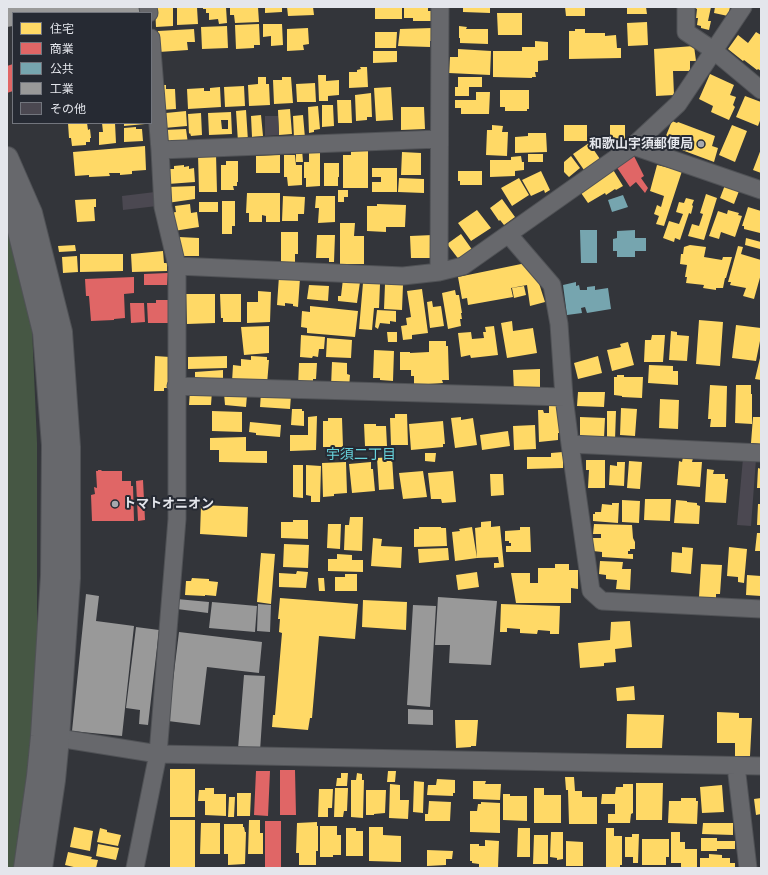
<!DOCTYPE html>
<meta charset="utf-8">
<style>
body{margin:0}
#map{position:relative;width:768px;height:875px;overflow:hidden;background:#33353a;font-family:"Noto Serif","Noto Sans JP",serif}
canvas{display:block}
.frame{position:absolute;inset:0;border:8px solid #e4e6ec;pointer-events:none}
.legend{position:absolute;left:12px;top:12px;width:140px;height:112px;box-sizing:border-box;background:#262a33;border:1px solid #72757d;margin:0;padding:5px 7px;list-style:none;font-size:12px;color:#e4e6ec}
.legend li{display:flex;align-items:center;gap:8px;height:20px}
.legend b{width:20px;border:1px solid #72757d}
</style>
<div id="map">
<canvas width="768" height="875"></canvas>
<div class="frame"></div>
<ul class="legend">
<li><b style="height:11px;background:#ffd966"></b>住宅</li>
<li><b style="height:11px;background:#e06666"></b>商業</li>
<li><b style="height:11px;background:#76a5af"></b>公共</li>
<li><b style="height:11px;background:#999"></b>工業</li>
<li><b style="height:11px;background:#4b4851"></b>その他</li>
</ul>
</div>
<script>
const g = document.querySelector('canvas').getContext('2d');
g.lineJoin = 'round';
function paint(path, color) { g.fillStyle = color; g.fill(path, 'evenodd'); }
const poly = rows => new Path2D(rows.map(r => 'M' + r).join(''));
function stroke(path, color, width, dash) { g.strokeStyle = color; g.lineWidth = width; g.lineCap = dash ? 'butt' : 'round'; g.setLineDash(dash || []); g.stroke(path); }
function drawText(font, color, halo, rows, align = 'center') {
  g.font = font + ' "Noto Serif","Noto Sans JP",serif'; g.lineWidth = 4; g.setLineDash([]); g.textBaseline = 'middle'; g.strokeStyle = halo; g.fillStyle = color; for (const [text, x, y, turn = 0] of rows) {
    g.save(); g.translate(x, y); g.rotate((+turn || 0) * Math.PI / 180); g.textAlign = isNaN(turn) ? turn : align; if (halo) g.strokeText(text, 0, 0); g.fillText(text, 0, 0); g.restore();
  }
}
const green = poly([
 [7,227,19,262,32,328,37,443,37,674,26,796,20,818,14,868,7,868]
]);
const homes = poly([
 [155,7,173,7,173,26,156,27],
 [177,7,197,7,198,24,177,25],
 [203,7,226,7,227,23,219,24,218,19,209,20,209,13,206,13,206,9,203,9],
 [230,7,258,7,259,22,235,23,234,15,230,15],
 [265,7,282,7,282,12,265,13],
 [287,7,313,7,314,15,288,16],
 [375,7,402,7,402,19,375,19],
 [404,7,428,7,428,11,431,11,431,21,413,21,413,18,404,18],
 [463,7,490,7,490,13,463,12],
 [565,7,585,7,585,16,566,16],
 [627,7,646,7,647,14,627,14],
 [693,7,711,7,708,21,711,21,709,30,701,28,701,26,697,25,698,18,696,18,697,9],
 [715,7,730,7,728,16,714,13],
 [497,13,522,13,522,35,498,35],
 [647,22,648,45,628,46,627,23],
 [259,24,260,45,254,45,254,48,236,49,235,25],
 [263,24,282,24,283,45,271,46,271,36,263,37],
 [227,26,228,48,202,49,201,27],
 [459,26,467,27,466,29,488,29,488,44,460,43,460,38,459,38],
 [308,28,309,44,303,45,304,50,287,51,287,29],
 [432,28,432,41,430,41,430,47,398,46,400,29],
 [194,29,195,42,187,42,188,50,159,52,158,31],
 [575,29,585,29,585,33,605,33,605,36,616,35,617,48,621,48,621,58,569,59,569,31,575,31],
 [375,32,397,32,396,48,375,48],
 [756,32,761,35,761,71,758,69,757,70,744,60,743,61,728,49,738,35,748,43],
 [535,41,548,42,548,60,538,61,538,72,535,72,536,77,532,77,532,78,493,77,493,51,522,51,522,47,535,47],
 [694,46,696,61,690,61,690,71,673,71,674,95,656,96,654,49],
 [458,49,491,51,490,75,449,73,450,57,458,57],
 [373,51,397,51,397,62,373,63],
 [360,67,367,67,368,87,349,88,349,72,357,72,357,70,361,69],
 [710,74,734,85,730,95,736,97,733,105,735,107,729,120,711,112,713,106,699,99],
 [318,75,326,75,326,81,339,80,339,95,328,96,328,101,319,101],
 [258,77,266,77,266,84,269,84,270,105,249,106,248,85,258,84],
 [282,77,291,77,293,103,274,104,273,80,282,80],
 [458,77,482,77,482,87,469,87,469,96,455,96,455,87,458,87],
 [315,83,316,102,297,102,296,84],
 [159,85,166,85,166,89,175,89,176,109,160,110],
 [244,86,245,106,225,107,224,87],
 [220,87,221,107,188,109,187,89,204,88,204,91,210,91,210,88],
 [391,87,393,120,376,121,374,88],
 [500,90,529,90,529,109,527,109,527,111,505,111,505,107,500,107],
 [476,92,490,92,489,114,461,114,461,108,455,108,455,100,476,100],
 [371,93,372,117,367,117,367,120,356,121,355,95],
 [745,96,761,102,761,118,758,126,736,117],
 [337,100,351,100,352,123,338,123],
 [322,105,333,105,334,126,322,127],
 [318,106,320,129,314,130,314,132,309,133,308,107],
 [401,107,424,107,425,129,401,130],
 [290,109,292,134,279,135,278,110],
 [246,110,248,141,238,142,236,111],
 [186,111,187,126,164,128,163,115,166,115,166,113],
 [231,112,232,134,209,135,208,113],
 [221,120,228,120,228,129,222,129],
 [201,113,202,135,191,136,190,133,189,134,188,114],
 [261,115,263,136,252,137,251,116],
 [303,115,305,138,294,138,293,116],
 [672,121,677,123,678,122,715,136,712,146,718,148,714,162,663,143],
 [68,123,87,123,88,130,90,129,91,138,90,138,90,142,86,142,86,145,72,146,71,138,69,138],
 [102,123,115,123,116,143,99,145,99,132,103,132],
 [124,123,145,123,145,124,124,126],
 [492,125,503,126,502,132,508,132,507,156,486,155,487,130,492,130],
 [564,125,587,125,587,141,564,141],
 [610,125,625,125,625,142,610,143],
 [732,125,747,131,735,162,719,155],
 [136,127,136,129,142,129,143,141,124,142,124,128],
 [186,129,188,144,165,146,164,130],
 [528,133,546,133,547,152,515,153,515,137,528,136],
 [589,143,600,159,584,170,573,154],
 [145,146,146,170,132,171,132,174,120,175,120,173,109,173,110,176,89,177,89,175,75,176,73,152],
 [296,149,302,149,303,162,296,162],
 [761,149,761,173,753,170],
 [320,150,320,186,306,187,306,178,304,178,304,162,309,162,309,151],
 [368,150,368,188,343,188,343,155,351,155,351,151],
 [402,152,421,153,421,175,401,175],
 [198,154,216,154,217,192,199,192],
 [528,154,543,154,543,162,528,162],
 [280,155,280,173,256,173,256,156],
 [284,155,295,155,296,165,302,165,302,185,288,186,287,177,284,177],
 [521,156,522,162,524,162,524,170,515,171,515,176,490,177,490,160,511,160,511,157],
 [571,156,580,168,569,177,564,172,564,162],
 [226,161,238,161,238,182,237,182,237,186,233,186,234,190,221,190,221,165,226,165],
 [324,163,339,163,339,177,338,177,338,186,324,186],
 [184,165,184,167,189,166,189,169,194,168,195,182,168,184,167,169,174,169,174,166],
 [657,165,682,171,664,226,656,224,659,216,654,214,657,205,661,207,664,196,650,191],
 [372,168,397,168,397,192,372,192,372,182,381,182,381,177,372,177],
 [612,168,623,186,616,190,615,189,606,195,605,193,588,203,579,190],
 [458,171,482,171,482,185,460,185,460,181,458,181],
 [541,171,550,190,545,193,544,190,531,196,522,180],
 [399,178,424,179,424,193,398,192],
 [519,178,529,195,512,206,501,188],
 [725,185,739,191,734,204,720,198],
 [195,186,195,199,167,203,167,187],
 [338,190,348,190,348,197,344,197,344,202,338,202],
 [247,193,280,193,280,222,266,222,266,216,262,215,262,222,249,222,249,213,246,213],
 [706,194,717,198,704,240,688,236,692,224,699,226,703,214,700,213],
 [283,196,305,197,304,214,298,214,298,221,282,221],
 [316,196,335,196,335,222,318,223,319,208,315,208],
 [686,198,694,200,692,205,693,206,691,214,689,213,680,240,675,238,674,242,663,238,669,221,679,224,683,214,676,212,679,202,684,203],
 [96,199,96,207,94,207,95,221,77,222,75,200],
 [502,199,515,217,504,225,500,220,499,221,490,208],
 [222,201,235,201,235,226,232,226,232,234,222,234],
 [199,202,218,202,218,212,199,212],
 [190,204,191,213,197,212,199,227,174,231,171,213,176,212,175,206],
 [377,204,406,205,405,227,386,227,386,232,367,231,367,206,377,206],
 [748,207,761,211,760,233,744,229,744,226,742,226],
 [477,210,491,228,471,241,458,223],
 [728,210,739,213,738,215,742,216,735,237,721,232,719,239,709,236,718,211,727,214],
 [340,223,355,223,354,236,364,236,364,264,340,264],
 [281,232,298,232,298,254,295,254,295,262,281,262],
 [461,234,473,251,460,261,447,244],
 [317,235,335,235,334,262,329,262,329,258,316,258],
 [433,235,435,258,411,258,410,236],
 [179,237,199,238,199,256,178,256],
 [746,238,761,242,760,249,745,245],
 [75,245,76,251,59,252,58,246],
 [690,245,706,247,704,257,722,260,723,257,732,257,726,278,725,278,723,288,716,288,716,290,703,288,704,285,686,283,687,277,685,277,687,265,680,264,681,254,683,254,684,247],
 [738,246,743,247,741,254,761,260,761,274,754,299,743,296,746,288,730,285,731,282,728,282],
 [163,251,164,263,167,263,167,271,132,272,131,254],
 [80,254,123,254,123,271,80,272],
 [77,256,78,272,63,273,62,257],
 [526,263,536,274,545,302,530,306,527,285,511,288,513,297,468,305,467,298,462,299,458,277],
 [279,276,300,278,298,307,293,306,293,304,285,303,285,306,277,305],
 [343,279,360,282,357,303,338,301,338,296,341,296],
 [363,283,380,284,379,308,374,308,372,330,359,329],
 [385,284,403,285,402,310,384,309],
 [309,285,329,286,328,301,307,299],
 [524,286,526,295,514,298,512,288],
 [422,289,428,333,412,335,412,339,403,340,401,326,407,325,406,318,411,317,407,291],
 [455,290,456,295,459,295,462,313,461,313,462,319,460,319,461,326,448,329,442,293],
 [258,291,271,292,270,322,247,323,247,302,258,302],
 [186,294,215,294,215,323,187,324],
 [220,294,241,294,241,322,223,322,223,318,221,318],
 [432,301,433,307,441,306,444,326,430,328,427,302],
 [310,306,358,311,355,337,307,333,307,328,301,327,302,311,310,312],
 [377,310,396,311,396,322,390,321,390,324,380,323,378,329,375,327],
 [699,320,723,322,720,366,696,364],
 [512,321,513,331,533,328,537,353,507,358,501,323],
 [736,325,761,328,761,336,756,361,732,358],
 [269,326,269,353,244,355,241,327],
 [494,326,498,355,471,358,470,355,461,357,458,333,471,332,472,339,484,338,483,332,486,332,485,327],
 [671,331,677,332,677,335,689,336,687,361,669,360],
 [387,332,397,332,397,342,388,342],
 [301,335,325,337,324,349,319,349,318,357,313,356,312,358,300,357],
 [652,335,665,335,663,362,644,362,645,340,651,340],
 [327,338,352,340,351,358,326,357],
 [429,341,446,341,446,346,448,346,449,380,442,380,443,383,414,385,414,376,411,376,411,370,400,370,400,352,410,352,410,353,429,352],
 [628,342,634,365,612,371,607,350,621,347,620,344],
 [374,350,394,351,393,381,380,380,380,378,373,378],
 [155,356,170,357,169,388,164,388,164,391,154,391],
 [227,356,227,368,188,369,188,357],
 [251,356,267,357,267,360,269,360,267,384,232,382,233,365,241,366,241,359,251,360],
 [598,356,602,373,578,379,574,363],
 [760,358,761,358,761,380,755,379],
 [332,362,347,363,347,374,350,375,349,388,331,387],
 [299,363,317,363,316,379,313,379,313,388,298,387],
 [649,365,673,366,673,371,678,371,678,385,648,383],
 [540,369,540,390,514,391,513,370],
 [223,370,223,378,195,380,195,372],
 [617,375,624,375,624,377,643,377,642,398,622,397,622,396,614,395,614,377,617,377],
 [710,385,727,386,726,427,710,427,711,419,708,419],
 [736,385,751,385,751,394,752,394,752,424,735,423],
 [190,391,212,391,211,405,189,405],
 [578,392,605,392,604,407,577,406],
 [224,393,247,395,246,407,225,405],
 [261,393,291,395,290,409,260,407],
 [660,399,679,400,678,429,659,428],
 [549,404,560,404,563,433,558,433,558,440,539,442,538,410,543,410,544,413,549,413],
 [621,408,637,409,635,436,620,435],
 [292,409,302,409,302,411,304,411,304,426,291,425],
 [212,411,242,412,242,432,212,431],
 [607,411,616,411,615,440,607,439],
 [395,414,407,414,408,445,391,445,390,418,395,418],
 [317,416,316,450,290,451,290,435,308,435,308,417],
 [461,417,461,420,473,418,477,445,455,448,451,418],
 [580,417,605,418,604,438,580,437],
 [753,417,761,417,761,444,751,443],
 [328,418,342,418,343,447,323,447,323,421,328,421],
 [443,421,445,444,443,444,443,447,411,450,409,424],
 [250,422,281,425,280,437,256,435,256,433,249,432],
 [364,424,376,424,376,426,386,426,387,446,365,446],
 [535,425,536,449,514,450,513,426],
 [508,431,510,446,482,450,480,435],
 [246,437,246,451,267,451,267,463,219,462,219,450,210,450,210,438],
 [563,452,563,468,527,469,527,457,551,457,551,453],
 [425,453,436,453,435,462,425,461],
 [392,457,394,489,379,490,377,458],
 [683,457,693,458,692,462,702,462,700,487,677,485,679,461,682,462],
 [586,460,605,460,605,488,588,488,589,470,586,470],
 [629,461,642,462,640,489,627,488],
 [346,462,347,493,334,494,334,496,323,497,322,463],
 [371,462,371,469,373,469,375,491,352,493,349,464],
 [617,462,625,462,624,486,609,485,610,465,617,466],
 [293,465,303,465,303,498,293,497],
 [306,465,321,466,320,502,311,502,311,496,306,495],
 [758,468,761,469,761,488,757,488],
 [707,469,714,470,713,474,725,474,725,479,728,479,726,503,705,502],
 [423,471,427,497,403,499,399,473],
 [453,471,456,502,442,503,441,499,431,499,428,473],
 [490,474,503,474,504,495,491,496],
 [645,499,671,499,670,521,644,520],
 [622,500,640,501,639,523,622,522],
 [676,500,687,501,687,502,697,503,697,505,700,506,699,524,674,523],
 [612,503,619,503,618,523,593,521,593,514,595,514,595,512,601,512,602,504,612,505],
 [758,504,761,504,761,525,757,525],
 [201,505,248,507,247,537,200,534],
 [350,517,363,517,362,551,344,550,345,525,349,525],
 [293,520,308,520,308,539,281,538,281,522,293,522],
 [491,521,491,527,500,526,504,567,494,568,494,563,499,563,498,557,477,558,475,528,481,527,481,522],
 [328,524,341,524,340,549,327,548],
 [594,524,632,525,633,538,635,542,635,549,630,549,630,551,628,551,628,554,633,554,633,559,602,557,602,552,593,551,593,538,601,538,601,534,593,534],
 [419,527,441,527,441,528,446,528,447,546,414,547,414,529,419,529],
 [472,527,477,558,455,561,452,532,460,531,459,529],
 [520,527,530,527,531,552,506,552,506,546,511,546,511,543,509,543,509,541,505,541,505,531,520,530],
 [757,533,761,533,761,551,755,551],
 [373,538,382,539,381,546,402,547,401,568,371,566],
 [284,544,309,545,308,568,283,567],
 [682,547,693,548,691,574,671,572,672,552,682,553],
 [729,547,747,549,744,583,738,582,738,577,727,576],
 [448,548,449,560,419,563,418,549],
 [261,553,275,554,271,604,257,602],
 [337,554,352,555,352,560,363,560,363,572,328,571,328,559,337,559],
 [600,561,623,562,622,569,631,569,630,590,616,589,617,580,606,579,606,575,599,574],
 [555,564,569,564,569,570,578,570,578,589,571,588,571,603,516,603,511,573,530,573,530,583,538,583,538,568,555,568],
 [701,564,722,565,720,594,716,594,716,598,699,597],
 [297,571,308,572,306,588,279,587,279,573,296,574],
 [477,572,479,587,458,590,456,575],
 [345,574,357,574,357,591,335,591,335,577,345,577],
 [747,575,761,576,761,596,746,595],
 [192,578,209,579,209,581,218,582,216,596,205,595,205,596,185,595,186,581,191,581],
 [318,578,324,578,325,591,319,591],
 [280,598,358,604,355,639,319,636,312,718,310,718,308,730,272,727,273,715,275,715,282,633,279,632,280,619,278,619],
 [363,600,407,602,406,630,362,627],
 [501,604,560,606,559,634,550,634,550,631,538,630,537,634,520,633,520,629,507,628,507,632,500,632],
 [630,621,632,647,615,649,616,662,604,663,604,666,580,668,578,643,610,640,611,622],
 [634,686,635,700,617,701,616,688],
 [717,712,739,713,739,718,752,718,750,756,735,756,735,743,717,743],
 [627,714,664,715,662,748,626,748],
 [455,720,478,720,476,746,471,746,471,747,456,748],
 [170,769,195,769,195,817,170,817],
 [388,771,396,771,395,782,387,782],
 [341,773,348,773,347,786,336,786,337,778,341,778],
 [357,773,362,774,362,780,364,780,363,818,351,817,351,780,356,780],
 [565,777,574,777,575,791,582,791,582,797,597,797,597,824,569,824,568,790,566,790],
 [437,779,455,780,455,793,453,793,453,796,427,795,428,785,436,785],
 [414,781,424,782,423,813,413,812],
 [473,781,486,781,485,784,501,784,500,800,473,799],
 [636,783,663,783,662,820,636,820],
 [390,784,400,785,400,800,409,800,408,819,389,818],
 [623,784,633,784,633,813,631,814,630,823,608,823,608,814,615,814,615,804,601,804,602,794,615,794,616,787,623,787],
 [722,785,724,812,702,813,700,787],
 [205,788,214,788,214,794,226,794,226,816,205,815,205,801,198,801,199,790,205,790],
 [335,788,348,788,347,811,344,811,343,817,334,817],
 [534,788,544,788,544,795,561,795,561,823,534,823],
 [319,789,333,789,332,808,328,808,328,817,318,817],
 [366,790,386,790,385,813,374,814,374,815,366,815],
 [237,793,251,793,250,816,237,816],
 [503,794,510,794,510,796,527,796,527,821,503,820],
 [229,797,235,797,234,817,228,817],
 [681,798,696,798,696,801,698,801,697,824,668,823,669,801,681,801],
 [761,798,761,814,756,815,754,799],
 [429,801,451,802,450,821,425,821,425,814,428,814],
 [481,802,500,803,500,833,470,832,470,811,477,811,478,804,481,804],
 [170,820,195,820,195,867,170,867],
 [249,820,260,820,260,833,263,833,263,854,248,854],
 [317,822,317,826,318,826,318,851,316,851,316,865,299,865,299,853,296,853,297,823],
 [201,823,220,823,220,854,200,854],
 [703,823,733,823,733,835,702,834],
 [224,824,243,824,243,827,244,827,245,832,246,832,245,864,228,865,228,854,224,854],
 [320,826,337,826,337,835,341,835,341,855,333,855,333,857,320,857],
 [74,827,93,831,90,851,70,847],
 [369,827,383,827,383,835,401,836,401,862,369,861],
 [100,828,107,830,107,832,121,835,118,846,97,842],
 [346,828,356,828,356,831,363,831,363,856,346,856],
 [518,828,530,828,530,857,517,857],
 [606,828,614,828,614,836,622,836,622,865,620,865,620,868,606,868],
 [551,832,563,832,563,859,557,860,557,858,550,857],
 [671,832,680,832,680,842,685,842,685,849,697,849,697,868,681,868,681,863,671,863],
 [632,834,639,834,638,863,633,863,633,857,625,857,625,837,632,837],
 [534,835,548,835,548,864,533,864],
 [701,838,717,838,717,841,735,841,735,849,717,849,717,851,701,851],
 [642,839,669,839,669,857,666,857,666,865,642,865],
 [485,840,499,841,498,868,479,868,479,864,472,863,472,861,470,861,470,844,479,844,479,846,485,846],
 [566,841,583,842,583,866,566,866],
 [98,844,119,848,116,860,96,856],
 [427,850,453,851,452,859,446,859,446,865,427,866],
 [68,852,92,857,91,859,98,860,96,868,78,868,65,865],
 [709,854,722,855,722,858,730,858,730,863,735,863,735,868,700,868,700,858,709,858]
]);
const shops = poly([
 [13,64,13,91,7,93,7,66],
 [633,154,644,176,641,178,648,188,645,193,636,182,630,187,616,166],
 [168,273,167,285,144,285,144,274],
 [134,277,134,293,124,294,125,318,114,319,114,320,91,321,89,296,86,296,85,279],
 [156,300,169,300,172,323,148,323,147,303,156,303],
 [130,303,144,303,145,322,131,323],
 [98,470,101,470,102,471,122,471,122,481,131,481,131,486,133,486,134,521,92,521,91,495,95,494,94,487,97,488,96,471,98,471],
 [143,480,145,520,138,521,136,481],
 [280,770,295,770,296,815,280,815],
 [256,771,270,771,268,816,254,815],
 [265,821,281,821,281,868,265,868]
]);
const public = poly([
 [623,195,628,207,612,212,608,200],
 [580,230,597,230,597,263,581,263],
 [635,230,635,238,646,238,646,251,635,251,635,257,617,257,617,251,613,251,613,239,617,238,617,231],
 [576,282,576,286,579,285,580,290,587,290,587,287,595,286,595,290,608,288,611,309,587,313,585,307,581,308,582,313,567,315,563,285]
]);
const industry = poly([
 [7,7,140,7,140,13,13,13,13,26,7,27],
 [86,594,99,596,96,621,134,626,122,736,72,731],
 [438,597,497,601,491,665,449,663,450,645,435,645],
 [177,599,209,602,208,613,177,609],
 [212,602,257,606,255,632,209,628],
 [258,604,271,605,270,632,257,631],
 [413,605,436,606,430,707,407,705],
 [136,627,159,630,148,725,139,724,140,710,126,708],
 [179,632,262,642,259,673,207,667,200,725,168,721],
 [244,675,265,676,260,751,238,749],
 [408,709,433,710,433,725,408,724]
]);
const building = poly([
 [265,116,278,116,279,135,265,136],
 [155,192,157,206,123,210,122,196],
 [743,458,756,459,751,526,737,525]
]);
const street = poly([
 [148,7,149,13],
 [686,7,686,32,713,50,761,90],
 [633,146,761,190],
 [160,150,439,139],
 [509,235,552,285,559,324,564,397,570,444,591,591,602,601,761,609],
 [177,266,403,276,439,272,463,266,633,146,678,104,743,7],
 [439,272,440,7],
 [176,386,564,397],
 [570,444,761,453],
 [46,736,158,754,761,766],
 [736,766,748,868],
 [135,868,158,754,177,519,177,266,163,207,160,150,151,38]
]);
const secondary = poly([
 [7,158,31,213,61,332,69,447,69,578,58,738,54,780,41,868],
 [7,197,15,215,44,332,53,445,52,576,42,736,38,776,25,868]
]);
const markers = [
 [701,144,4,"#a6a8ae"],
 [115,504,4,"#a6a8ae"]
];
const poiNames = [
 ["和歌山宇須郵便局",693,144],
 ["トマトオニオン",123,504,"left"]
];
const neighbourhoodNames = [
 ["宇須二丁目",361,455]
];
paint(green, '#465744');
paint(homes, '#ffd966');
paint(shops, '#e06666');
paint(public, '#76a5af');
paint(industry, '#999');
paint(building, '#4b4851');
stroke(street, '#505256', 19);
stroke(secondary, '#505256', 24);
stroke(street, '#67686c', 17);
stroke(secondary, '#67686c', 22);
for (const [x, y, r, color] of markers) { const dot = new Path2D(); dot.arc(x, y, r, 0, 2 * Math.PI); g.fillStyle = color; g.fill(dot); stroke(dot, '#262a33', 1.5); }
drawText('bold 13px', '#e4e6ec', '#262a33', poiNames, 'right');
drawText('14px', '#67d3dc', '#262a33', neighbourhoodNames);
</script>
